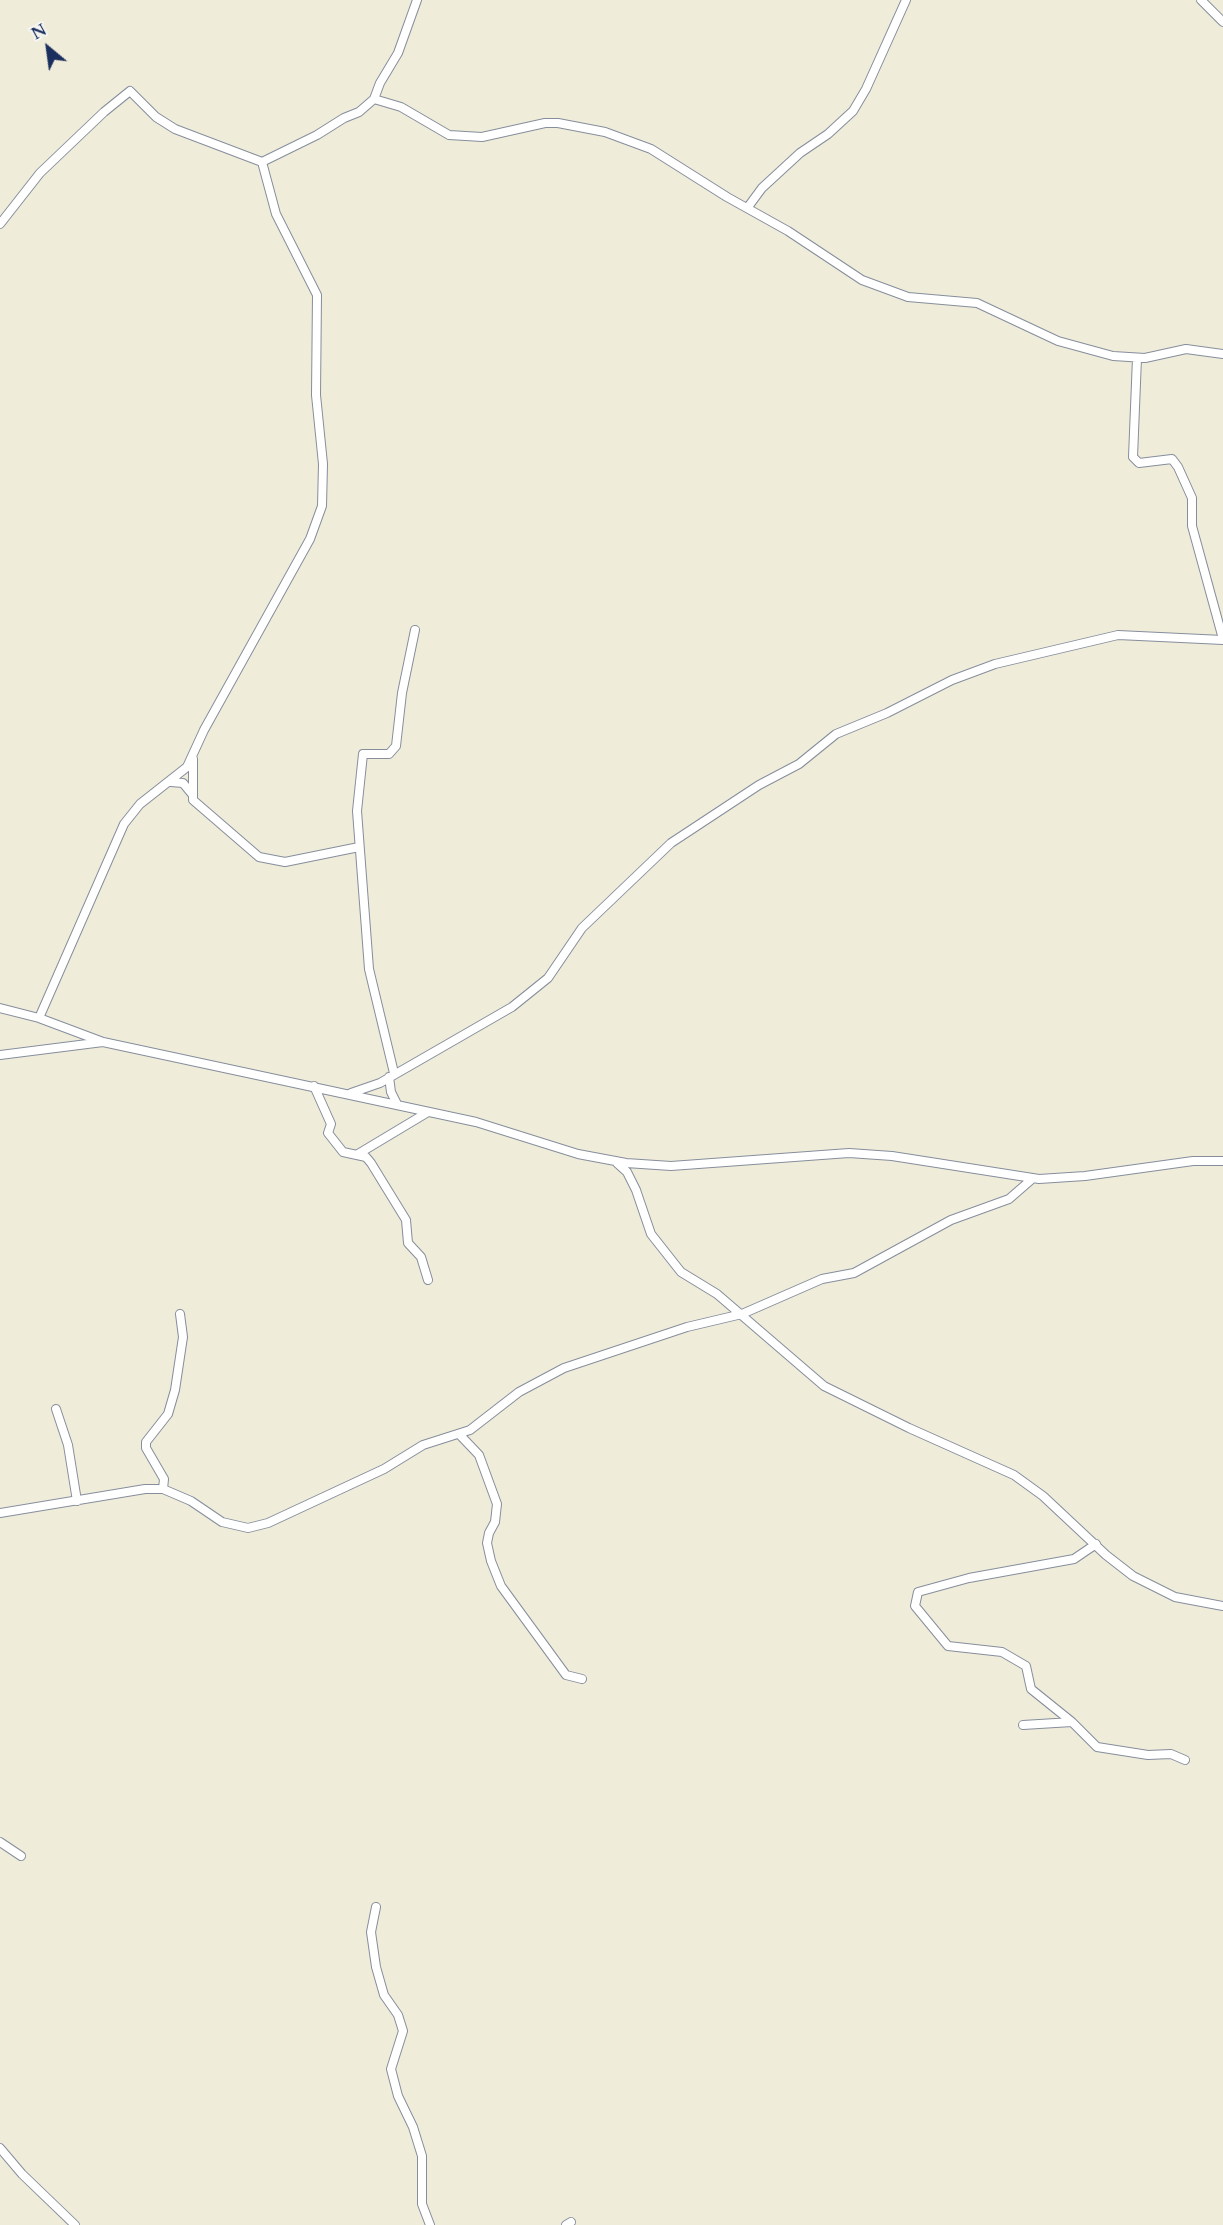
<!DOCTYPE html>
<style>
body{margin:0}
#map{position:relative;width:1223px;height:2225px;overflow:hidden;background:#f0ecda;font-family:Cardo,serif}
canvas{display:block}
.north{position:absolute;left:18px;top:18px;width:60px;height:60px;-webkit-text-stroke:4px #f6f6f2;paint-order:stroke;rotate:331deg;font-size:16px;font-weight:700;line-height:24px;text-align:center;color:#1b2f5e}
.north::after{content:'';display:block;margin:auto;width:21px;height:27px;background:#1b2f5e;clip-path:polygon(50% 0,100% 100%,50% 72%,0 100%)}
</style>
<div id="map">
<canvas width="1223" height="2225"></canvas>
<div class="north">N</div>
</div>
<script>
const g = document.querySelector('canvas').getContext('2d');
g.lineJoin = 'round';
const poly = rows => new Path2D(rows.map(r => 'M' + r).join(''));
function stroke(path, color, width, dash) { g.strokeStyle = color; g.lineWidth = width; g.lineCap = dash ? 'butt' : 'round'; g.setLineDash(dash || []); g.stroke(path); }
const minor = poly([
 [1201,0,1223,22],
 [374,99,401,107,449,135,482,137,545,123,558,123,605,132,651,149,727,197,788,231,862,280,908,297,977,303,1058,341,1113,356,1145,358,1186,349,1223,354],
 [748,207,762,188,800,153,828,134,853,111,866,89,906,0],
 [0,224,40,173,104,112,130,91,156,117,175,129,262,162,317,135,344,118,359,112,374,99,380,83,398,53,417,0],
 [1137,358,1133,457,1139,463,1172,459,1178,467,1192,498,1192,526,1223,639],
 [193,759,193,800,259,857,285,862,359,847],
 [171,782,183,783,192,794],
 [0,1008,39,1018,103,1042,476,1122,578,1154,626,1163,671,1166,849,1153,892,1156,1039,1179,1085,1176,1193,1161,1223,1161],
 [39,1018,124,824,140,804,187,767,204,730,310,539,322,506,323,464,316,395,317,295,276,214,262,162],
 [0,1055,103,1042],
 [394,1073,369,969,357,811,363,754,389,754,396,746,402,693,415,630],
 [389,1077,391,1092,397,1104],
 [314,1086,331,1124,328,1133,343,1152,366,1157,371,1163,406,1220,408,1243,421,1257,428,1280],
 [351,1093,380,1083,512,1007,548,978,582,928,671,843,759,785,799,764,836,734,887,713,952,680,995,664,1118,635,1223,640],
 [358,1154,428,1112],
 [617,1163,627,1172,636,1190,651,1234,681,1272,717,1294,824,1386,909,1428,1014,1475,1043,1496,1106,1555,1133,1576,1175,1597,1223,1606],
 [56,1409,68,1445,77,1501],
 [459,1434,479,1455,497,1504,495,1522,489,1533,487,1543,491,1561,501,1586,566,1675,582,1679],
 [163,1489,164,1479,146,1448,146,1442,168,1414,175,1390,183,1337,180,1314],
 [0,1513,145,1489,163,1489,191,1501,222,1522,248,1528,268,1523,384,1469,423,1445,470,1430,519,1392,564,1368,687,1327,742,1314,822,1279,854,1273,951,1220,1009,1199,1032,1179],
 [1072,1722,1031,1689,1026,1666,1002,1652,948,1646,915,1606,918,1592,969,1578,1074,1559,1096,1544],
 [1023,1725,1072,1722,1097,1747,1148,1755,1171,1754,1185,1760],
 [0,1842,21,1856],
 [376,1907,371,1932,376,1967,384,1995,398,2015,403,2031,391,2069,398,2096,413,2127,422,2156,422,2204,430,2225],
 [0,2148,22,2174,75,2225],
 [566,2225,571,2222]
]);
stroke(minor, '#868e9c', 10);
stroke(minor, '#fff', 8);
</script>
